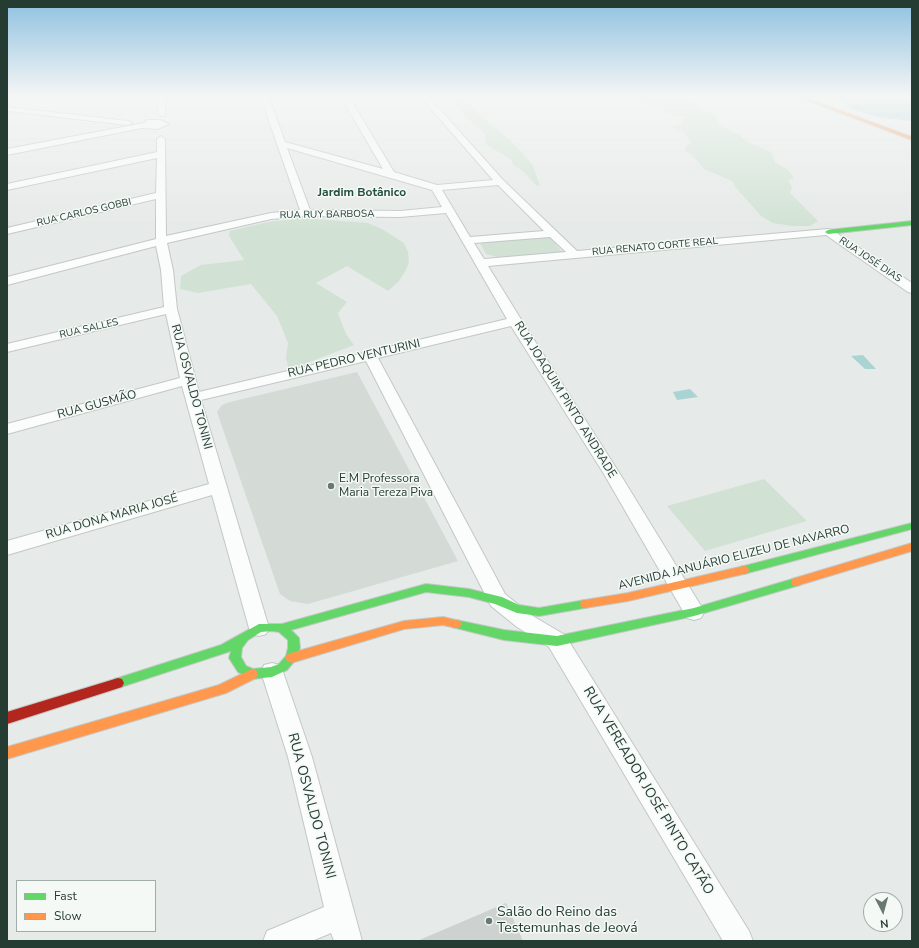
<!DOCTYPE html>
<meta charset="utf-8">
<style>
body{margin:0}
#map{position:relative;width:919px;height:948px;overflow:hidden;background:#e6eae8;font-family:"Nunito Sans",sans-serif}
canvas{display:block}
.frame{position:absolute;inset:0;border:8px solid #253c33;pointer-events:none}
.legend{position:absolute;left:16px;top:880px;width:140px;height:52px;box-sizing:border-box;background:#f4f9f6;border:1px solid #a1ada8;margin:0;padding:5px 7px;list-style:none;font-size:12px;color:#253c33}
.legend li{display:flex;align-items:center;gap:8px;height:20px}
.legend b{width:20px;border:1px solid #a1ada8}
.north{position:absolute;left:863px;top:892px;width:40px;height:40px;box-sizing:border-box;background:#f4f9f6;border:1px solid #a1ada8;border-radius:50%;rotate:174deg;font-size:11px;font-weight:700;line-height:16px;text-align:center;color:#253c33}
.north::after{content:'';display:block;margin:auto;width:14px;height:18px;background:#697972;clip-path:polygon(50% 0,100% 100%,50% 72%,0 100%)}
</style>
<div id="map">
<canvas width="919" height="948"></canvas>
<div class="frame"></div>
<ul class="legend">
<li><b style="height:5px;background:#63d668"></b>Fast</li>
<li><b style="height:5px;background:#ff974d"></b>Slow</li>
</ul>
<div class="north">N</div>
</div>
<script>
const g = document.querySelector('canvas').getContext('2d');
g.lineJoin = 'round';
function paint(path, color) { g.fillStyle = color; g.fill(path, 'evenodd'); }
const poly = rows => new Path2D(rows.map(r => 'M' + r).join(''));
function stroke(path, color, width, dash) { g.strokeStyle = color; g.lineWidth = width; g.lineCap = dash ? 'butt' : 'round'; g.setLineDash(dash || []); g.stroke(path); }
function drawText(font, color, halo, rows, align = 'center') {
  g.font = font + ' "Nunito Sans",sans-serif'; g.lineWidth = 3; g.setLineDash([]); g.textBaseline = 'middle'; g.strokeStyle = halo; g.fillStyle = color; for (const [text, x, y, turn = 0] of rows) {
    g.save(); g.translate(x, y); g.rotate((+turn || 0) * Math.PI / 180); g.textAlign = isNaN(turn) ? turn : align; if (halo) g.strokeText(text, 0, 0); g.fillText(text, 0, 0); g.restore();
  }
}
const built = poly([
 [357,372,458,561,308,604,290,601,280,594,217,412,222,405,230,402]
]);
const green = poly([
 [428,95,460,95,482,117,510,140,532,164,540,185,537,186,522,170,513,165,512,160,487,145,485,135,476,125,464,117,455,103,436,99],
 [619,95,685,95,690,100,716,116,719,125,740,135,747,142,771,152,775,162,788,170,794,178,788,180,792,187,790,193,818,221,810,226,792,226,773,223,761,216,736,188,732,181,704,169,691,154,685,151,685,147,691,143,691,141,683,132,671,127,684,123,680,120,686,117,673,115,652,107,633,97],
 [300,218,368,223,382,229,404,243,408,252,409,262,406,270,399,281,388,291,347,266,316,283,347,302,338,313,346,334,354,345,289,370,286,358,288,343,277,316,251,284,198,293,180,289,181,276,201,265,244,260,229,236,230,231,268,222],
 [548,235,564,254,501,258,486,254,479,241],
 [764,479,807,521,705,551,667,506]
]);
const water = poly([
 [835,95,912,95,912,121,878,117,852,109],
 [863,355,876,369,865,369,851,356],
 [690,389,698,397,677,400,673,392]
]);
const building = poly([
 [506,903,523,941,417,941]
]);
const street = poly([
 [157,95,165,95,165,116,162,116,158,114,157,95],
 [260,95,268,95,285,142,383,169,340,95,348,95,394,172,437,185,493,180,419,95,427,95,503,180,577,251,828,229,832,230,912,283,912,293,908,292,826,235,488,266,522,321,620,474,701,606,704,612,701,618,694,620,687,618,604,474,511,326,378,358,505,594,531,615,565,635,749,931,753,941,723,941,549,647,517,627,491,606,366,361,201,400,269,628,266,634,259,636,252,634,249,628,212,495,7,555,7,541,209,484,182,386,7,434,7,424,180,378,166,314,7,352,7,344,164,307,161,270,156,246,7,285,7,277,156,239,156,199,7,234,7,228,156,193,157,158,7,190,7,184,157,152,157,139,161,136,165,139,166,236,271,213,300,210,260,95],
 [287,148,432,190,442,207,400,211,310,210,287,148],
 [498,185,544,231,470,237,442,190,498,185],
 [446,213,507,319,199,392,177,309,173,270,167,243,271,219,306,216,400,217,446,213],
 [550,237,566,252,484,259,474,243,550,237],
 [7,107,128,121,132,123,128,125,7,111,7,107],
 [147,120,160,120,169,124,157,129,142,128,7,155,7,149,144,123,147,120],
 [272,663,280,665,283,672,312,757,362,941,334,941,331,933,312,941,263,941,267,931,324,907,288,757,261,672,264,665,272,663]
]);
const fast = poly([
 [912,221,912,225,828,234,825,232,828,230,912,221],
 [912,523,912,529,744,574,740,573,739,570,740,567,744,566,912,523],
 [796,578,800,579,801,582,800,585,694,616,557,646,504,640,452,627,450,624,452,621,456,620,504,630,557,636,694,608,796,578],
 [426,584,469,589,502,597,519,605,539,608,585,600,589,601,590,604,589,607,585,608,539,616,517,613,495,604,469,597,426,592,291,630,299,638,300,648,297,658,287,670,272,677,252,679,238,672,229,658,231,651,118,688,114,687,112,683,114,679,118,678,221,645,259,624,282,624,426,584],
 [272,631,279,632,288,640,288,648,286,656,279,664,271,667,253,669,246,666,241,657,242,648,248,640,261,632,272,631]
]);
const slow = poly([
 [793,95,798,95,912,137,912,140,793,95],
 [912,543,912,551,796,586,792,585,791,582,792,579,912,543],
 [744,566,748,567,749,570,748,573,628,601,585,608,581,607,580,604,581,601,585,600,628,593,744,566],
 [443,617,460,621,462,624,460,627,456,628,443,625,404,629,291,663,287,661,285,658,287,655,291,653,404,621,443,617],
 [252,669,256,670,258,674,256,678,226,693,7,759,7,747,219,685,252,669]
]);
const jam = poly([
 [118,678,122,679,124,683,122,687,7,724,7,712,118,678]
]);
const markers = [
 [331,486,4,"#697972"],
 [489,921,4,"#697972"]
];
const farStreetnames = [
 ["RUA CARLOS GOBBI",84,213,-13],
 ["RUA RUY BARBOSA",327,215,-1],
 ["RUA RENATO CORTE REAL",655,247,-5],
 ["RUA JOSÉ DIAS",870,260,34],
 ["RUA SALLES",89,329,-13]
];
const farQuarternames = [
 ["Jardim Botânico",362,193]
];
const streetNames = [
 ["RUA PEDRO VENTURINI",354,359,-13],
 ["RUA OSVALDO TONINI",191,387,75],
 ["RUA JOAQUIM PINTO ANDRADE",565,400,58],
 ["RUA GUSMÃO",97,405,-15],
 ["RUA DONA MARIA JOSÉ",112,517,-16],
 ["AVENIDA JANUÁRIO ELIZEU DE NAVARRO",734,558,-14]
];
const poiNames = [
 ["E.M Professora",339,479],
 ["Maria Tereza Piva",339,493]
];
const nearStreetnames = [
 ["RUA VEREADOR JOSÉ PINTO CATÃO",648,791,59],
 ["RUA OSVALDO TONINI",311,806,75]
];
const nearPoinames = [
 ["Salão do Reino das",497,913],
 ["Testemunhas de Jeová",497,929]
];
paint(built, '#d4dbd7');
paint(green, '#d1e2d4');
paint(water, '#aad4d4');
paint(building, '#cdd1cf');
stroke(street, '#c3c7c5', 2);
stroke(fast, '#c2c8c5', 2);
stroke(slow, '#c2c8c5', 2);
stroke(jam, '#c2c8c5', 2);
paint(street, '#fbfcfc');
paint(fast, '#63d668');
paint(slow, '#ff974d');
paint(jam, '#b3261e');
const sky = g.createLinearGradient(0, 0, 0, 228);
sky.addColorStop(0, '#8fc1e0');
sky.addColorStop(0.42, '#f4f6f5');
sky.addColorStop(1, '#f4f6f500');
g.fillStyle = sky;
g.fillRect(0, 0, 919, 228);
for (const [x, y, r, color] of markers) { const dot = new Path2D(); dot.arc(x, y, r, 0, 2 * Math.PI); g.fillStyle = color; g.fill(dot); stroke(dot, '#f4f9f6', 1.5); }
drawText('10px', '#253c33', '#f4f9f6', farStreetnames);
drawText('bold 12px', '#224d3d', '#f4f9f6', farQuarternames);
drawText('12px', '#253c33', '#f4f9f6', streetNames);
drawText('12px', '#253c33', '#f4f9f6', poiNames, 'left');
drawText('14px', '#253c33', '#f4f9f6', nearStreetnames);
drawText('14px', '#253c33', '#f4f9f6', nearPoinames, 'left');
</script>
